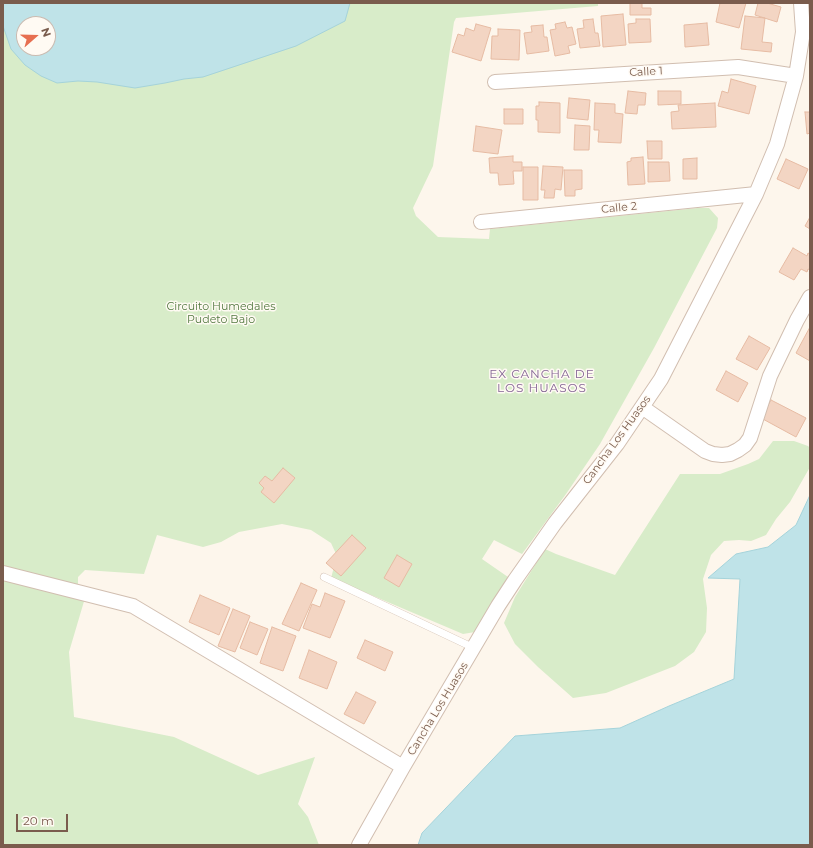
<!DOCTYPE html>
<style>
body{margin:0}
#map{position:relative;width:813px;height:848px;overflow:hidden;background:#fdf6ec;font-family:Montserrat,sans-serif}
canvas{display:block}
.frame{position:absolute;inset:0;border:4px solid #7a5c4d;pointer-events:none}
.north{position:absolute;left:16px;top:16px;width:40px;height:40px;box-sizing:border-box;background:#fffaf3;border:1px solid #cabbb1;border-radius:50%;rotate:70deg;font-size:11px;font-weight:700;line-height:16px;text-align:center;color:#7a5c4d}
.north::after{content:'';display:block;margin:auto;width:14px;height:18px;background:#e76f51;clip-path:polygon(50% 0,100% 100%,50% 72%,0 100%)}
.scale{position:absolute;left:16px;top:814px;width:52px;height:18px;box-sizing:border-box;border:2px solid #7a5c4d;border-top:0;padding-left:5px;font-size:12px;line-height:14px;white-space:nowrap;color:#7a5c4d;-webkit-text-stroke:3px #fffaf3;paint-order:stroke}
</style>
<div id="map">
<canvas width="813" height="848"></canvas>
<div class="frame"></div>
<div class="north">N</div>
<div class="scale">20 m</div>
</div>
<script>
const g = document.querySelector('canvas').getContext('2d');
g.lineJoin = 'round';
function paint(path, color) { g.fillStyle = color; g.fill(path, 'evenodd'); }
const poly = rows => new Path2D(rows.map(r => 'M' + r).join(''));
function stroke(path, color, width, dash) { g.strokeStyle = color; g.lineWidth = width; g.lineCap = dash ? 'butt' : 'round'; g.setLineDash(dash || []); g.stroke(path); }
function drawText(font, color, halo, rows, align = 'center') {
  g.font = font + ' Montserrat,sans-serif'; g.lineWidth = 3; g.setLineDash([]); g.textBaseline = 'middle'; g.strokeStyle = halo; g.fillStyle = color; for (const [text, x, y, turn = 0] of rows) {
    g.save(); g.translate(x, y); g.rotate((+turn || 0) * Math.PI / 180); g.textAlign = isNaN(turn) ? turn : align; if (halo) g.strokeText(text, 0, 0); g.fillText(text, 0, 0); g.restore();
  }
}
const green = poly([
 [3,3,598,3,598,6,456,18,454,22,433,166,413,208,416,216,438,237,489,239,490,229,698,208,709,208,718,218,717,228,654,348,600,444,566,494,522,554,494,540,482,559,508,577,475,632,463,634,331,578,337,556,331,543,311,530,282,524,239,532,221,542,203,547,157,535,144,574,85,570,78,577,78,594,85,598,69,652,74,717,174,737,258,775,315,757,298,804,308,817,319,845,3,845],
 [24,24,48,24,48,48,24,48],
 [773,441,794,441,808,446,810,448,810,467,790,502,776,519,766,535,751,541,739,540,724,541,711,555,703,579,707,608,706,632,694,652,675,666,606,693,573,698,538,667,515,644,504,623,515,597,545,549,556,554,615,575,680,474,720,474,748,464,759,459]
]);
const water = poly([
 [3,3,350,3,345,21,296,46,203,77,184,79,165,83,135,88,97,82,78,81,57,83,41,76,25,65,11,49,3,26,3,3],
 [24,24,48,24,48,48,24,48,24,24],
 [810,495,810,845,418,845,422,833,515,736,620,728,669,706,734,679,740,579,708,578,736,554,768,547,796,525,810,495]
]);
const building = poly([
 [630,3,642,3,642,8,651,8,651,15,630,15,630,3],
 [720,3,746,3,739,28,716,22,720,3],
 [758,3,767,3,781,7,777,22,755,15,758,3],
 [623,14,626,45,603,47,601,16,623,14],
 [745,16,765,18,762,42,772,43,771,52,741,49,745,16],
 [593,19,595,33,598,33,600,46,580,48,577,29,584,28,583,20,593,19],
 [636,19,650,19,651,42,629,43,628,24,636,23,636,19],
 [565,22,567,28,572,27,576,44,568,46,570,53,555,56,550,30,556,29,555,24,565,22],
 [707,23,709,45,685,47,684,25,707,23],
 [476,24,491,28,481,61,452,52,458,34,464,36,466,28,474,31,476,24],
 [543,25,544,37,547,37,549,51,527,54,524,33,532,32,531,26,543,25],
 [498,29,520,30,519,60,491,59,492,36,498,36,498,29],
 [731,79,756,86,749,114,718,106,722,91,728,93,731,79],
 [628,91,646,93,645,105,638,105,637,114,625,113,628,91],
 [658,91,681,91,681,104,658,105,658,91],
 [569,98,590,100,588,120,567,118,569,98],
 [539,102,560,103,560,133,538,132,538,120,536,120,536,106,539,106,539,102],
 [595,103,615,104,615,113,623,114,621,143,598,142,599,130,594,130,595,103],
 [715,103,716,127,672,129,671,112,679,111,678,105,715,103],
 [504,109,523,109,523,124,504,124,504,109],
 [805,112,810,112,810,133,807,134,805,112],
 [575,125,590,126,589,150,574,150,575,125],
 [476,126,502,130,498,154,473,151,476,126],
 [647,141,662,141,662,159,648,159,647,141],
 [513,156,513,162,522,162,522,171,513,171,514,184,499,185,498,173,490,173,489,158,513,156],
 [643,157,645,184,628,185,627,162,631,161,631,158,643,157],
 [697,158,697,179,683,179,683,159,697,158],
 [786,159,808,169,799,189,777,179,786,159],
 [648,162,669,162,670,181,648,182,648,162],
 [543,166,563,167,561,190,555,189,554,198,544,198,545,190,541,190,543,166],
 [523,167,538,167,538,200,523,200,523,167],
 [564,170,582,170,582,189,575,190,575,196,565,196,564,170],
 [810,217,810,229,805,226,810,217],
 [793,248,807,256,808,253,810,254,810,270,808,269,807,272,801,269,794,280,779,272,793,248],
 [810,327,810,361,796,353,810,327],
 [749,336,770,348,757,370,736,359,749,336],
 [726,371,748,383,738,402,716,390,726,371],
 [771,400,806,418,796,437,761,418,771,400],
 [283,468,295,478,274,503,261,492,264,488,259,483,265,476,272,481,283,468],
 [352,535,366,548,341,576,326,563,352,535],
 [397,555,412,564,399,587,384,578,397,555],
 [301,583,317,590,299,631,282,624,301,583],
 [325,593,345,601,330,638,303,628,312,604,320,607,325,593],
 [200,595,230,608,219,635,189,622,200,595],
 [233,609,250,616,235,652,218,646,233,609],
 [250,622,268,629,257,655,240,648,250,622],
 [272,627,296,636,283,671,260,663,272,627],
 [365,640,393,652,385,671,357,658,365,640],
 [309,650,337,662,327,689,299,678,309,650],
 [356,692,376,702,364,724,344,714,356,692]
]);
const service = poly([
 [324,577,474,648]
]);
const minor = poly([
 [495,82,738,67,796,76],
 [481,222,756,194],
 [642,407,705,451,713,454,722,455,730,454,738,450,745,445,750,438,770,376,797,320,810,297],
 [3,573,133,606,403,767],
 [359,845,403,767,498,606,515,580,555,523,617,444,661,379,756,194,777,144,796,76,803,32,801,3]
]);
const streetNames = [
 ["Calle 1",646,72,-3],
 ["Calle 2",619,208,-6],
 ["Cancha Los Huasos",617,440,-54],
 ["Cancha Los Huasos",438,709,-59]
];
const parkNames = [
 ["Circuito Humedales",221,307],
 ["Pudeto Bajo",221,320]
];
const neighbourhoodNames = [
 ["EX CANCHA DE",542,374],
 ["LOS HUASOS",542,388]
];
paint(green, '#d8ecc9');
paint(water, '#bfe3e8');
stroke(water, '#a5d3da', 1);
paint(building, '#f3d5c3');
stroke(building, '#e6bba3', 1);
stroke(service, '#d1beb0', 8);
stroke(minor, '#d1beb0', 16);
stroke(service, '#fff', 7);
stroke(minor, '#fff', 14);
drawText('11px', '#7a5c4d', '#fffaf3', streetNames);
drawText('11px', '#537a41', '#fffaf3', parkNames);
g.letterSpacing = '1px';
drawText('12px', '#846695', '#fffaf3', neighbourhoodNames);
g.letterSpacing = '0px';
</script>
